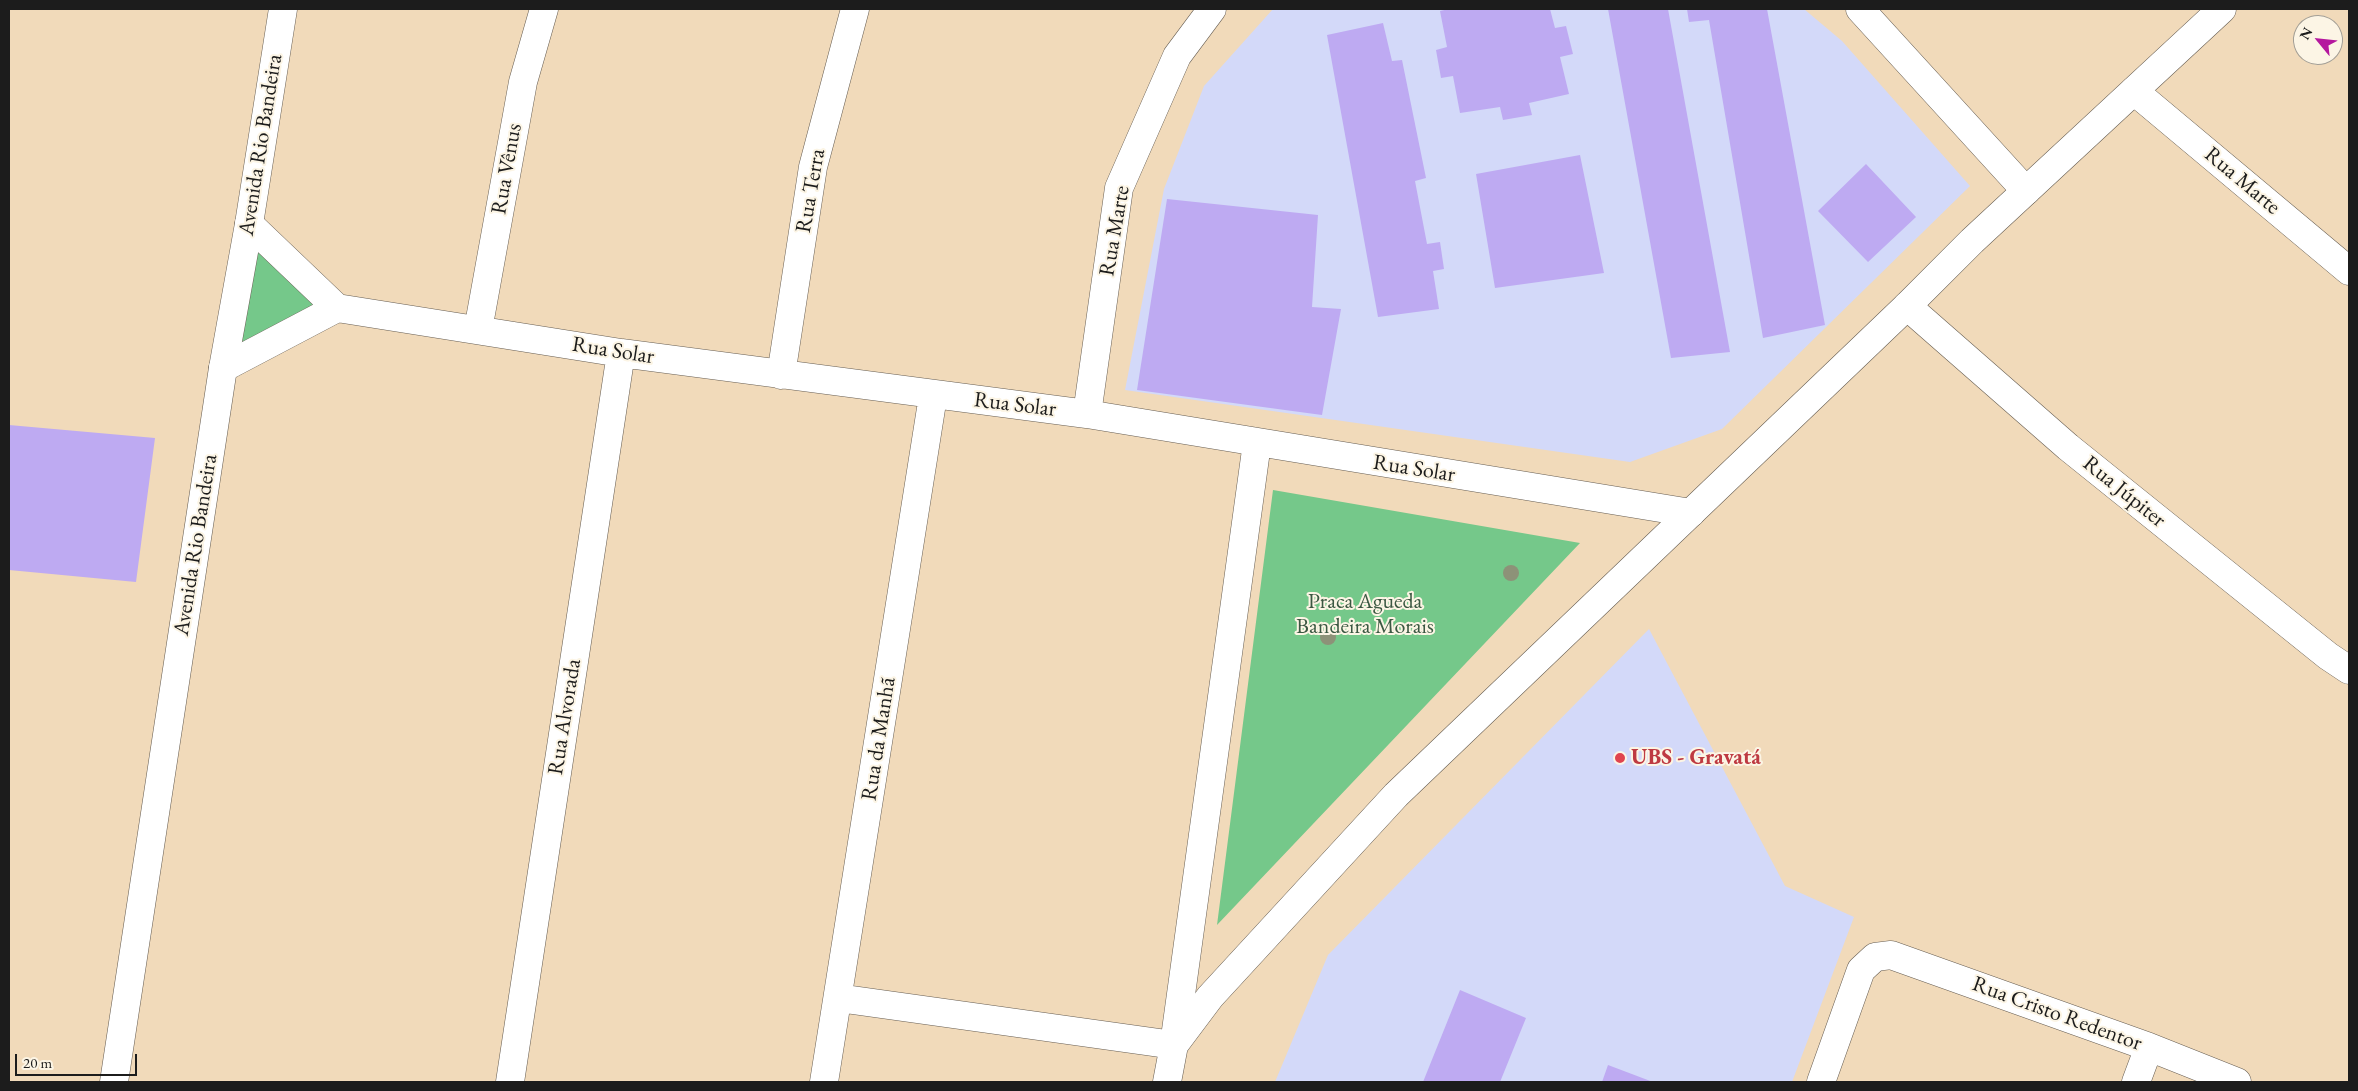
<!DOCTYPE html>
<meta charset="utf-8">
<style>
body{margin:0}
#map{position:relative;width:2358px;height:1091px;overflow:hidden;background:#f1daba;font-family:"EB Garamond",serif}
canvas{display:block}
.frame{position:absolute;inset:0;border:10px solid #1c1c1c;pointer-events:none}
.north{position:absolute;left:2293px;top:15px;width:50px;height:50px;box-sizing:border-box;background:#fcf5e5;border:1px solid #a29e95;border-radius:50%;rotate:298deg;font-size:14px;font-weight:700;line-height:20px;text-align:center;color:#1c1c1c}
.north::after{content:'';display:block;margin:auto;width:18px;height:22px;background:#b5179e;clip-path:polygon(50% 0,100% 100%,50% 72%,0 100%)}
.scale{position:absolute;left:15px;top:1054px;width:122px;height:22px;box-sizing:border-box;border:2px solid #1c1c1c;border-top:0;padding-left:6px;font-size:15px;line-height:18px;white-space:nowrap;color:#1c1c1c;-webkit-text-stroke:4px #fcf5e5;paint-order:stroke}
</style>
<div id="map">
<canvas width="2358" height="1091"></canvas>
<div class="frame"></div>
<div class="north">N</div>
<div class="scale">20 m</div>
</div>
<script>
const g = document.querySelector('canvas').getContext('2d');
g.lineJoin = 'round';
function paint(path, color) { g.fillStyle = color; g.fill(path, 'evenodd'); }
const poly = rows => new Path2D(rows.map(r => 'M' + r).join(''));
function stroke(path, color, width, dash) { g.strokeStyle = color; g.lineWidth = width; g.lineCap = dash ? 'butt' : 'round'; g.setLineDash(dash || []); g.stroke(path); }
function drawText(font, color, halo, rows, align = 'center') {
  g.font = font + ' "EB Garamond",serif'; g.lineWidth = 4; g.setLineDash([]); g.textBaseline = 'middle'; g.strokeStyle = halo; g.fillStyle = color; for (const [text, x, y, turn = 0] of rows) {
    g.save(); g.translate(x, y); g.rotate((+turn || 0) * Math.PI / 180); g.textAlign = isNaN(turn) ? turn : align; if (halo) g.strokeText(text, 0, 0); g.fillText(text, 0, 0); g.restore();
  }
}
const built = poly([
 [1273,9,1804,9,1842,41,1970,186,1722,429,1630,462,1125,390,1164,189,1204,86],
 [1649,629,1785,886,1854,917,1792,1082,1275,1082,1328,955]
]);
const green = poly([
 [256,243,321,307,239,352],
 [1273,490,1580,543,1217,925]
]);
const building = poly([
 [1449,9,1550,9,1555,28,1566,26,1573,54,1560,57,1569,94,1529,103,1532,115,1503,120,1500,107,1460,113,1453,76,1441,78,1436,50,1447,47,1440,11],
 [1608,9,1668,9,1730,352,1671,358],
 [1687,9,1767,9,1825,325,1763,338,1709,20,1689,22],
 [1383,23,1392,61,1402,60,1426,178,1415,181,1427,244,1440,242,1444,269,1433,271,1439,309,1378,317,1327,35],
 [1580,155,1604,273,1495,288,1476,174],
 [1866,164,1916,217,1868,262,1818,211],
 [1167,199,1318,215,1312,307,1341,309,1322,415,1137,390],
 [9,425,155,438,136,582,9,570],
 [1460,990,1526,1018,1500,1082,1423,1082],
 [1608,1065,1653,1082,1602,1082]
]);
const minor = poly([
 [1860,9,2026,191],
 [2134,91,2349,271],
 [249,224,337,308,621,353,1087,414,1691,513],
 [1907,306,2068,447,2328,656,2349,670],
 [478,330,523,82,544,9],
 [223,368,337,308],
 [781,375,813,167,855,9],
 [1087,414,1119,188,1177,56,1212,9],
 [838,998,1174,1045,1257,443],
 [510,1082,621,353],
 [824,1082,933,396],
 [1821,1082,1861,970,1875,957,1891,955,2149,1047,2237,1082],
 [2136,1082,2149,1047]
]);
const tertiary = poly([
 [114,1082,223,368,249,224,283,9],
 [1167,1082,1174,1045,1210,997,1396,795,1907,306,1972,241,2222,9]
]);
const trees = [
 [1511,573],
 [1328,637]
];
const markers = [
 [1620,758,6,"#e0444e"]
];
const streetNames = [
 ["Avenida Rio Bandeira",261,145,-81],
 ["Rua Vênus",507,169,-80],
 ["Rua Marte",2242,181,40],
 ["Rua Terra",811,191,-80],
 ["Rua Marte",1115,231,-80],
 ["Rua Solar",613,351,9],
 ["Rua Solar",1015,405,7],
 ["Rua Solar",1414,469,9],
 ["Rua Júpiter",2124,492,39],
 ["Avenida Rio Bandeira",196,545,-81],
 ["Rua Alvorada",565,717,-81],
 ["Rua da Manhã",879,739,-81],
 ["Rua Cristo Redentor",2057,1014,20]
];
const parkNames = [
 ["Praca Agueda",1365,602],
 ["Bandeira Morais",1365,627]
];
const healthNames = [
 ["UBS - Gravatá",1631,758]
];
paint(built, '#d3d9f9');
paint(green, '#75c88a');
paint(building, '#beaaf2');
stroke(minor, '#675e53', 29);
stroke(tertiary, '#675e53', 29);
stroke(minor, '#fff', 28);
stroke(tertiary, '#fff', 28);
g.fillStyle = '#8d9278';
for (const [x, y] of trees) { g.beginPath(); g.arc(x, y, 8, 0, 2 * Math.PI); g.fill(); }
for (const [x, y, r, color] of markers) { const dot = new Path2D(); dot.arc(x, y, r, 0, 2 * Math.PI); g.fillStyle = color; g.fill(dot); stroke(dot, '#fcf5e5', 2); }
drawText('22px', '#1c1c1c', '#fcf5e5', streetNames);
drawText('22px', '#3b5842', '#fcf5e5', parkNames);
drawText('bold 22px', '#be3a42', '#fcf5e5', healthNames, 'left');
</script>
